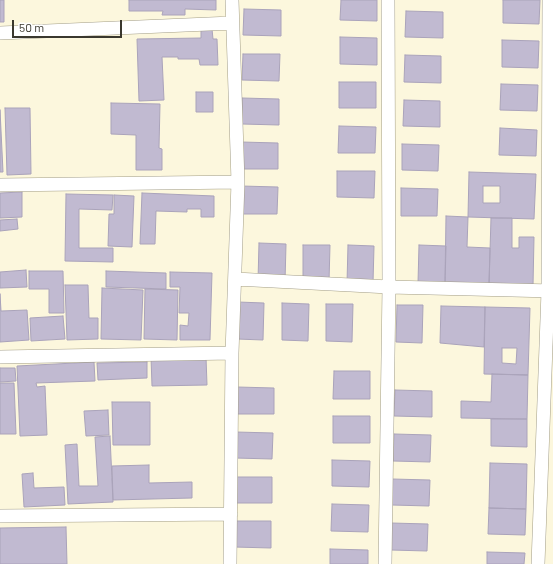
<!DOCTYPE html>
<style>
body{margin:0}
#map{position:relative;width:553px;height:564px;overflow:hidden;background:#fcf7dd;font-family:Barlow,sans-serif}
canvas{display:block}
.scale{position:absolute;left:12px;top:20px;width:110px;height:18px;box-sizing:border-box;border:2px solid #3a382e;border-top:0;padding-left:5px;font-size:12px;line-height:14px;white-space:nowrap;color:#3a382e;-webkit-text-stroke:3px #fff;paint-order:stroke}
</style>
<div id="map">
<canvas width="553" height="564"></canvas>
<div class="scale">50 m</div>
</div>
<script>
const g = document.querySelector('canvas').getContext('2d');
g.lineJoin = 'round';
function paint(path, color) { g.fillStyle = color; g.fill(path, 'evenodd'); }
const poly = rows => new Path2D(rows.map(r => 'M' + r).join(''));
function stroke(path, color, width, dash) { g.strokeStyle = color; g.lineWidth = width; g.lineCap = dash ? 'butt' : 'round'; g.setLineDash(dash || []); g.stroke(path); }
const building = poly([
 [0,0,4,0,4,22,0,22,0,0],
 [129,0,216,0,216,10,185,9,185,15,162,15,163,11,129,11,129,0],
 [341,0,377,0,377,21,340,20,341,0],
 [503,0,540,0,539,24,503,23,503,0],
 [244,9,281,10,281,36,243,35,244,9],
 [406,11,443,12,443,38,405,37,406,11],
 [212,29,213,39,217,39,218,65,200,65,199,59,178,59,178,57,162,57,164,100,139,101,137,39,201,38,201,30,212,29],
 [340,37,377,38,377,65,340,64,340,37],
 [502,40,539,41,538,68,502,67,502,40],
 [243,54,280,54,279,81,242,80,243,54],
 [405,55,441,56,441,83,404,82,405,55],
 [339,82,376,82,376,108,339,108,339,82],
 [501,84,538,85,537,111,500,110,501,84],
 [196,92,213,92,213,112,196,112,196,92],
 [242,98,279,99,279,125,242,124,242,98],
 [404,100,440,101,440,127,403,126,404,100],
 [111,103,160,104,159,148,162,149,162,170,136,170,136,135,111,134,111,103],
 [5,108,30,108,31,174,7,175,5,108],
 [0,110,3,172,0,172,0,110],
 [339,126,376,127,375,153,338,153,339,126],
 [500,128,537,130,536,156,499,155,500,128],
 [241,142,278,143,278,169,241,169,241,142],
 [402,144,439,145,438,171,402,170,402,144],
 [337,171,375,171,374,198,337,197,337,171],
 [469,172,536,174,534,219,468,217,469,172],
 [483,186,500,186,500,203,483,203,483,186],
 [241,186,278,187,277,214,241,214,241,186],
 [401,188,438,189,437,216,401,216,401,188],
 [22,192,22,217,0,218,0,193,22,192],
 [142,193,214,196,214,217,201,217,201,209,187,209,187,212,156,211,155,244,140,244,142,193],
 [66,194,113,195,112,210,79,209,79,248,113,248,113,262,65,261,66,194],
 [114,195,134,196,132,247,108,246,109,214,114,214,114,195],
 [446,216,468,217,467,247,490,248,489,285,445,284,446,216],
 [491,218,512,218,512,248,519,248,519,237,534,237,533,286,489,285,491,218],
 [17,219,18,229,0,231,0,220,17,219],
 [259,243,286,244,285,282,258,281,259,243],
 [303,245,330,245,329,282,303,282,303,245],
 [348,245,374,246,373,283,347,283,348,245],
 [419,245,446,246,445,284,418,283,419,245],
 [26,270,27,287,0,288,0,272,26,270],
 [29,271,63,271,64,313,49,313,49,289,29,289,29,271],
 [106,271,166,273,166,289,106,287,106,271],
 [170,272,212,273,210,340,180,340,180,325,188,326,189,313,179,313,180,287,170,287,170,272],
 [65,285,88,285,89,318,98,318,98,339,67,340,65,285],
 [102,288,143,290,141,340,101,339,102,288],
 [145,289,178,290,177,340,144,339,145,289],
 [0,294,1,311,27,310,29,340,0,342,0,294],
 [238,302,264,303,263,340,237,339,238,302],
 [282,303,309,304,308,341,282,340,282,303],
 [326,304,353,304,352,342,326,341,326,304],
 [397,305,423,305,422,343,396,342,397,305],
 [441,306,485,307,484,347,440,343,441,306],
 [485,307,530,308,528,375,484,374,485,307],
 [502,348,517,348,516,364,502,363,502,348],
 [63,316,65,339,31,341,30,318,63,316],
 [151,357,206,357,207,385,152,386,151,357],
 [94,362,95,381,36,383,37,387,45,386,47,435,20,436,17,366,94,362],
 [147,362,147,378,98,380,97,363,147,362],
 [0,368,15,368,16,381,0,382,0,368],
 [334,371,370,371,370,399,333,399,334,371],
 [492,374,528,375,527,419,461,418,461,401,491,402,492,374],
 [0,383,14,383,16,434,0,434,0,383],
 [237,387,274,388,274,414,236,414,237,387],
 [395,390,432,391,432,417,394,416,395,390],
 [112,402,150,402,150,445,113,445,112,402],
 [108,410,109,435,86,436,84,411,108,410],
 [333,416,370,416,370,443,333,443,333,416],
 [491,419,527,419,527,447,491,446,491,419],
 [236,432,273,433,272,459,235,458,236,432],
 [394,434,431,435,430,462,393,461,394,434],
 [110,436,113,502,68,504,65,445,77,444,79,486,98,486,95,437,110,436],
 [332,460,370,461,369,487,332,486,332,460],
 [490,463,527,464,526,509,489,508,490,463],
 [149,465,149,483,192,482,192,498,113,500,112,466,149,465],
 [33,473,34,488,64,487,65,505,24,507,22,474,33,473],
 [235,477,272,477,272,503,235,503,235,477],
 [392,479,430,480,429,506,392,505,392,479],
 [332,504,369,505,368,532,331,531,332,504],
 [489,508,526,509,525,535,488,534,489,508],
 [234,521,271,521,271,548,234,547,234,521],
 [391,523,428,524,427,551,391,550,391,523],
 [66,527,67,564,0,564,0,528,66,527],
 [330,549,368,550,368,564,330,564,330,549],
 [487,552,525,553,524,564,487,564,487,552]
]);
const minor = poly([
 [0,33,232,23],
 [0,185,238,182],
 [235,279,389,287,553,291],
 [0,357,232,353],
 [0,516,231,514],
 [230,564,232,353,238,182,232,0],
 [385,564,389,287,388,0],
 [538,564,548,291,549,0]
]);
paint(building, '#c1bad1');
stroke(building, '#aaa3ba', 1);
stroke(minor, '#a39e87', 14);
stroke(minor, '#fff', 13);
</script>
